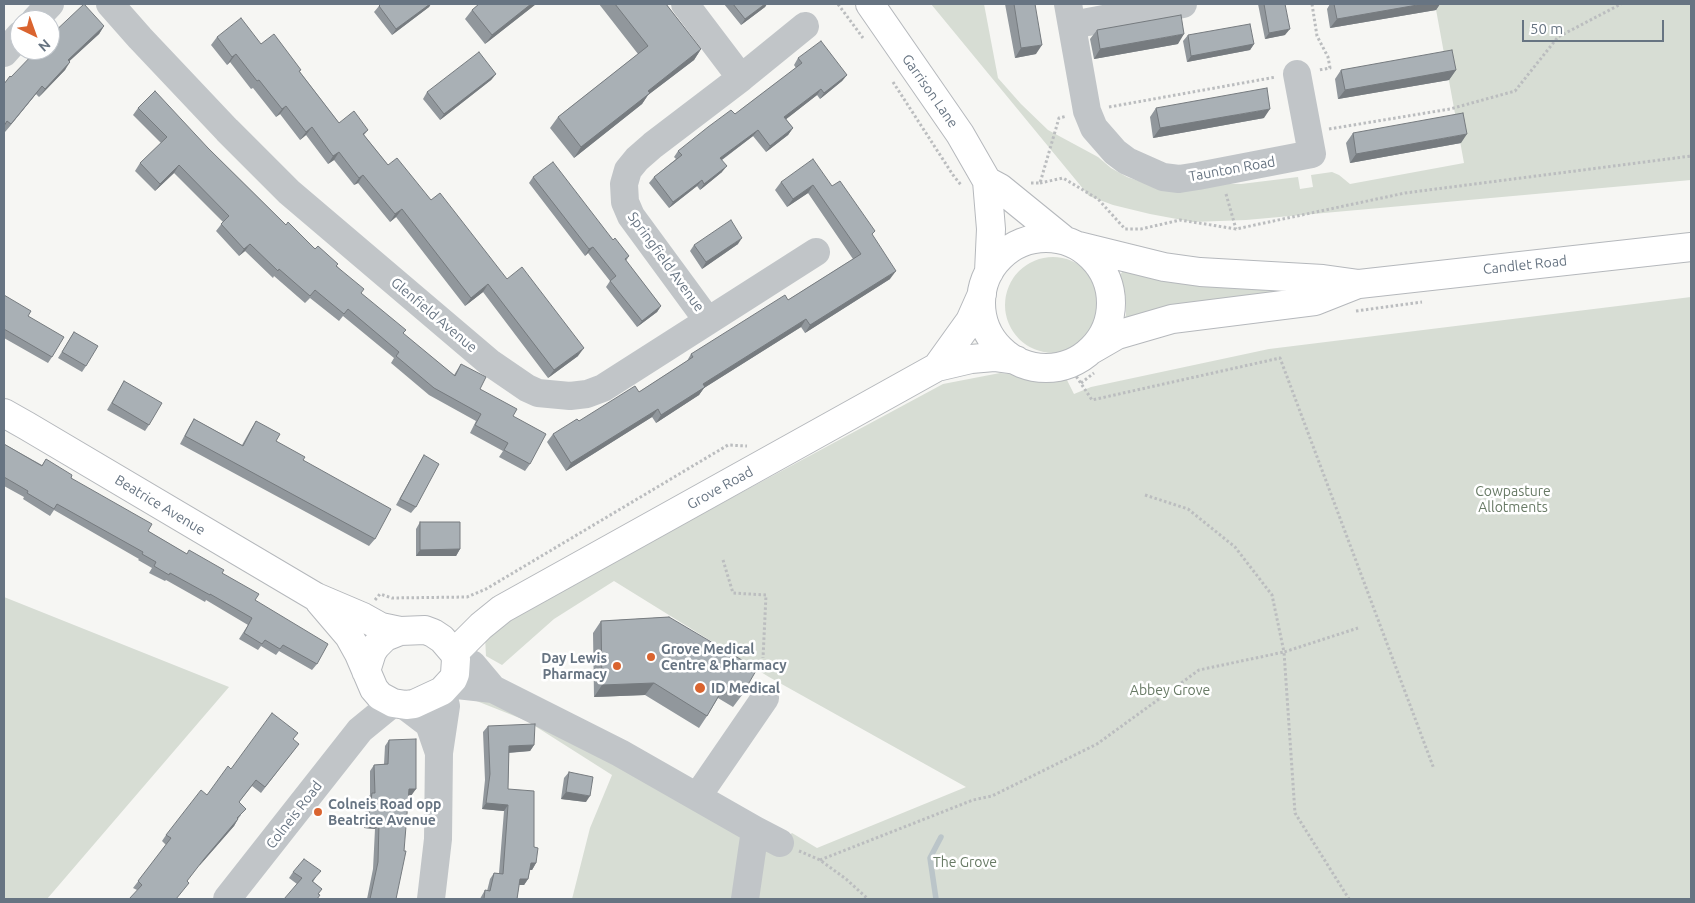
<!DOCTYPE html>
<style>
body{margin:0}
#map{position:relative;width:1695px;height:903px;overflow:hidden;background:#f6f6f3;font-family:Ubuntu,sans-serif}
canvas{display:block}
.frame{position:absolute;inset:0;border:5px solid #677482;pointer-events:none}
.north{position:absolute;left:10px;top:10px;width:50px;height:50px;box-sizing:border-box;background:#fff;border:1px solid #c2c7cd;border-radius:50%;rotate:138deg;font-size:14px;font-weight:700;line-height:20px;text-align:center;color:#677482}
.north::after{content:'';display:block;margin:auto;width:18px;height:22px;background:#da642f;clip-path:polygon(50% 0,100% 100%,50% 72%,0 100%)}
.scale{position:absolute;left:1522px;top:20px;width:142px;height:22px;box-sizing:border-box;border:2px solid #677482;border-top:0;padding-left:6px;font-size:15px;line-height:18px;white-space:nowrap;color:#677482;-webkit-text-stroke:4px #fff;paint-order:stroke}
</style>
<div id="map">
<canvas width="1695" height="903"></canvas>
<div class="frame"></div>
<div class="north">N</div>
<div class="scale">50 m</div>
</div>
<script>
const g = document.querySelector('canvas').getContext('2d');
g.lineJoin = 'round';
function paint(path, color) { g.fillStyle = color; g.fill(path, 'evenodd'); }
const poly = rows => new Path2D(rows.map(r => 'M' + r).join(''));
function stroke(path, color, width, dash) { g.strokeStyle = color; g.lineWidth = width; g.lineCap = dash ? 'butt' : 'round'; g.setLineDash(dash || []); g.stroke(path); }
function drawText(font, color, halo, rows, align = 'center') {
  g.font = font + ' Ubuntu,sans-serif'; g.lineWidth = 5; g.setLineDash([]); g.textBaseline = 'middle'; g.strokeStyle = halo; g.fillStyle = color; for (const [text, x, y, turn = 0] of rows) {
    g.save(); g.translate(x, y); g.rotate((+turn || 0) * Math.PI / 180); g.textAlign = isNaN(turn) ? turn : align; if (halo) g.strokeText(text, 0, 0); g.fillText(text, 0, 0); g.restore();
  }
}
const green = poly([
 [931,4,984,4,998,78,1021,104,1048,130,1098,157,1111,168,1127,177,1157,187,1205,183,1241,184,1298,177,1300,189,1313,187,1311,175,1332,172,1339,175,1350,184,1464,163,1435,4,1691,4,1691,180,1246,220,1193,222,1150,214,1113,205,1089,196],
 '1005 305a48 48 0 1 1 96 0a48 48 0 1 1-96 0Z',
 [1123,271,1314,291,1121,326,1126,315,1126,304,1119,276],
 [1691,297,1691,899,754,899,761,841,780,843,792,833,817,848,966,787,769,677,614,581,554,619,502,665,486,656,485,636,501,622,943,384,1000,373,1067,380,1074,394,1091,387,1269,349],
 [4,597,229,687,47,899,4,899],
 [479,687,741,836,736,899,572,899,590,828,612,775,527,721,469,698]
]);
const stream = poly([
 [936,899,930,858,941,837]
]);
const path = poly([
 [838,4,863,38],
 [1312,4,1317,36,1328,57,1330,68,1319,70],
 [893,82,953,175,961,185],
 [1109,107,1276,77],
 [1329,129,1450,109,1515,91,1558,37,1621,4],
 [1031,183,1040,183,1059,118,1067,116],
 [1040,183,1063,178,1098,199,1125,229,1141,229,1180,220,1236,229,1405,193,1691,156],
 [1226,194,1236,229],
 [1356,311,1422,302],
 [1068,364,1092,400,1280,358,1434,769],
 [1081,383,1094,373],
 [1145,495,1188,509,1235,547,1272,595,1284,652,1358,628],
 [723,560,733,593,766,595,763,658],
 [375,600,380,594,392,598,467,597,486,589,728,445,747,446],
 [799,851,820,860,846,879,868,899],
 [820,860,973,800,992,796,1097,744,1199,670,1284,652,1295,813,1349,899]
]);
const minor = poly([
 [110,4,140,38,227,130,289,192,489,362,527,388,538,393,570,396,587,394,603,388,816,252],
 [685,4,741,78,805,26],
 [1068,4,1087,111,1094,128,1115,152,1127,161,1163,177,1179,179,1198,176,1312,154,1297,74],
 [35,20,50,4],
 [1072,25,1183,4],
 [4,53,20,35],
 [708,321,631,216,625,202,624,184,628,170,637,159,653,145,741,78],
 [448,684,493,689,472,664,456,659],
 [493,689,620,753,755,830,745,899],
 [404,705,429,724,439,753,446,706,442,691],
 [697,797,765,698],
 [755,830,780,843],
 [227,899,360,730,393,703],
 [431,899,438,839,439,753]
]);
const major = poly([
 [870,4,960,134,987,181,991,229,989,272],
 [987,181,1000,188,1064,240],
 '981 303a65 65 0 1 1 130 0a65 65 0 1 1-130 0Z',
 [1079,246,1164,267,1200,272,1323,279,1359,284,1691,247],
 [1091,350,1117,335,1172,319,1315,301,1358,284],
 [937,367,970,321,982,294],
 [4,413,27,426,316,597,363,617,381,627,400,631],
 [320,602,349,636,359,654,374,689,380,696,393,703,406,705,414,704,442,691,453,679,455,674,456,659,454,653,442,639,433,633,425,630,400,631,385,637,376,646,372,652,366,671],
 [454,653,481,626,502,609,937,367,971,359,994,357,1016,360]
]);
const wall = poly([
 [381,4,431,4,429,7,392,35,374,12,379,6],
 [479,4,536,4,485,44,465,19,472,10],
 [599,4,666,4,701,49,694,60,648,95,642,104,574,158,550,128,558,117,638,54],
 [724,4,767,4,765,7,741,25],
 [1005,4,1035,4,1036,54,1015,58],
 [1258,4,1285,4,1285,35,1265,39],
 [1330,4,1440,4,1436,10,1330,28,1327,9],
 [104,26,99,34,69,61,65,70,39,97,36,94,5,132,4,130,4,84,11,77],
 [1097,30,1178,44,1094,59,1090,39],
 [1188,35,1254,44,1250,50,1187,62,1183,41],
 [217,37,261,44,300,72,339,123,368,130,364,135,388,165,431,200,507,279,578,356,548,378,483,292,465,306,396,217,390,222,358,183,354,185,334,160,328,164,306,135,300,140,280,114,276,117,253,88,251,89,230,62,227,65,211,45],
 [798,58,847,75,842,81,820,99,817,95,786,119,793,128,788,135,766,152,753,136,722,160,722,172,700,190,697,186,669,208,649,183,654,177,676,159,674,157,678,151,735,114,796,68,794,65],
 [1341,70,1456,70,1449,80,1338,99,1335,79],
 [496,74,491,80,440,120,423,99,427,92],
 [138,108,208,148,286,225,337,266,361,293,403,334,454,375,461,364,480,389,513,416,530,464,525,471,499,457,503,451,470,433,476,421,429,395,391,363,394,358,343,316,339,321,310,298,305,303,274,276,273,278,245,251,239,256,216,231,223,222,174,173,155,191,135,171,140,163,161,143,133,115],
 [1156,108,1264,118,1153,138,1150,117],
 [1353,133,1461,143,1350,163,1346,143],
 [533,177,613,240,629,256,626,261,661,306,657,312,637,327,606,287,610,281,588,253,585,256,529,183],
 [781,182,832,186,872,235,890,279,805,333,801,327,704,388,699,395,656,423,652,417,566,471,547,442,553,434,639,392,687,361,691,354,788,300,853,259,808,193,787,207,775,190],
 [738,244,702,269,690,251,694,245],
 [4,295,28,316,52,357,48,363,4,338],
 [74,332,86,366,82,372,58,358],
 [124,381,149,425,145,431,107,410],
 [194,419,242,445,251,429,256,421,276,441,303,460,375,539,369,546,180,444,189,427],
 [4,444,42,465,46,459,71,478,148,531,187,554,222,573,255,600,317,664,312,670,279,651,276,655,261,646,258,650,239,639,248,625,206,600,205,602,166,580,165,581,149,573,152,568,138,560,139,559,54,510,50,516,23,499,24,497,4,486],
 [424,455,416,507,411,513,396,505,420,462],
 [420,522,460,549,456,556,416,556,416,529],
 [669,617,742,695,733,707,718,698,707,716,699,728,645,695,594,697,593,633,601,621],
 [488,726,534,745,530,751,509,753,508,789,534,847,536,863,532,870,530,870,528,879,524,885,519,885,517,899,480,899,481,897,485,890,487,891,490,879,494,873,499,873,504,811,482,809,485,780,483,732],
 [293,740,294,750,261,793,252,786,239,802,241,815,238,819,234,826,200,865,137,890,133,888,166,845,162,841,166,835,207,795,231,769],
 [389,740,411,796,409,796,396,899,367,899,373,869,375,829,364,828,367,799,370,795,370,771,374,765,384,764,385,746],
 [569,772,586,802,561,799,564,778],
 [293,872,316,877,313,882,322,889,318,894,297,884,289,878]
]);
const shadedWall = poly([
 [430,4,431,4,429,7,392,35,396,29],
 [531,4,536,4,485,44,492,35],
 [765,4,767,4,765,7,741,25,745,19],
 [1423,4,1440,4,1436,10,1330,28,1337,19],
 [104,26,99,34,62,68,68,60],
 [1290,29,1285,35,1265,39,1269,33],
 [1184,34,1178,44,1094,59,1100,49],
 [1254,44,1250,50,1187,62,1191,56],
 [1042,45,1036,54,1015,58,1021,48],
 [701,49,694,60,648,95,642,104,574,158,581,147,648,91],
 [236,54,230,62,227,65,232,57],
 [70,62,65,70,39,97,45,89],
 [1456,70,1449,80,1338,99,1345,90],
 [496,74,491,80,440,120,444,114],
 [847,75,842,81,820,99,824,93],
 [42,86,36,94,5,132,11,124],
 [821,89,817,95,780,124,784,117],
 [286,106,280,114,276,117,282,109],
 [1270,109,1264,118,1153,138,1160,128],
 [312,127,306,135,300,140,306,132],
 [793,128,788,135,766,152,770,146],
 [758,130,753,136,716,164,720,158],
 [1467,134,1461,143,1350,163,1356,154],
 [339,152,334,160,328,164,333,156],
 [179,165,174,173,155,191,160,184],
 [727,166,722,172,700,190,704,184],
 [363,175,358,183,354,185,359,178],
 [702,180,697,186,669,208,673,202],
 [813,185,808,193,787,207,793,199],
 [402,209,396,217,390,222,395,214],
 [742,238,738,244,702,269,706,262],
 [250,244,245,251,239,256,244,249],
 [593,247,588,253,585,256,589,249],
 [896,271,890,279,805,333,810,325],
 [488,284,483,292,465,306,471,298],
 [661,306,657,312,637,327,642,321],
 [806,319,801,327,704,388,699,395,656,423,661,415,703,384],
 [584,348,578,356,548,378,554,370],
 [658,409,652,417,566,471,571,463],
 [460,549,456,556,416,556,420,550],
 [654,683,645,695,594,697,602,685],
 [534,745,530,751,504,753,509,746],
 [409,789,416,789,411,796,405,795],
 [566,792,590,796,586,802,561,799],
 [486,803,508,805,504,811,482,809],
 [238,819,234,826,200,865,204,859],
 [368,822,379,823,375,829,364,828],
 [531,863,536,863,532,870,527,870],
 [520,879,528,879,524,885,516,885]
]);
const building = poly([
 [84,4,104,26,68,60,70,62,45,89,42,86,11,124,7,121,4,126,4,84,10,76,11,77,37,50,50,50,50,36,84,4],
 [381,4,430,4,396,29,379,6,381,4],
 [479,4,531,4,492,35,472,10,479,4],
 [615,4,666,4,701,49,648,91,650,93,581,147,558,117,648,46,615,4],
 [733,4,765,4,745,19,733,4],
 [1014,4,1035,4,1042,45,1021,48,1014,4],
 [1264,4,1285,4,1290,29,1269,33,1264,4],
 [1334,4,1423,4,1337,19,1334,4],
 [1181,15,1184,34,1100,49,1097,30,1181,15],
 [241,18,261,44,274,34,301,70,299,71,339,123,354,111,368,130,363,134,388,165,397,158,431,200,440,193,507,279,522,267,584,348,554,370,488,284,471,298,402,209,395,214,363,175,359,178,339,152,333,156,312,127,306,132,286,106,282,109,259,80,257,81,236,54,232,57,217,37,241,18],
 [1250,24,1254,44,1191,56,1188,35,1250,24],
 [821,41,847,75,824,93,821,89,784,117,793,128,770,146,758,130,720,158,727,166,704,184,702,180,673,202,654,177,682,155,678,151,708,127,731,110,735,114,802,63,798,58,821,41],
 [1452,50,1456,70,1345,90,1341,70,1452,50],
 [479,52,496,74,444,114,427,92,479,52],
 [1267,88,1270,109,1160,128,1156,108,1267,88],
 [155,91,208,148,286,225,288,222,315,249,318,246,338,264,336,266,364,289,361,293,406,330,403,333,455,376,461,364,486,377,480,389,517,409,513,416,546,434,530,464,504,450,508,443,475,425,481,414,434,388,396,356,399,352,348,309,344,314,315,290,310,296,279,269,278,271,250,244,244,249,221,224,229,216,179,165,160,184,140,163,167,137,138,108,155,91],
 [1463,113,1467,134,1356,154,1353,133,1463,113],
 [813,159,832,186,840,181,875,231,872,234,896,271,810,325,806,319,703,384,705,387,661,415,658,409,571,463,553,434,577,419,579,421,635,386,639,392,693,357,691,354,785,295,788,300,861,254,813,185,793,199,781,182,813,159],
 [553,162,613,240,615,238,629,256,625,259,661,306,642,321,610,281,616,276,593,247,589,249,533,177,553,162],
 [731,220,742,238,706,262,694,245,731,220],
 [4,295,31,311,28,316,64,337,52,357,4,329,4,295],
 [74,332,98,346,86,366,62,352,74,332],
 [124,381,162,403,149,425,112,403,124,381],
 [194,419,243,446,256,421,280,434,276,441,305,457,303,460,391,509,375,539,185,436,194,419],
 [4,444,42,466,46,459,72,475,71,478,152,524,148,531,187,554,189,550,224,570,222,573,259,594,255,600,328,644,317,664,283,645,280,649,265,640,262,644,244,633,252,618,210,594,210,595,170,573,169,575,154,566,156,562,142,554,143,552,57,504,54,509,27,493,28,491,4,477,4,444],
 [424,455,439,464,416,507,400,499,424,455],
 [420,522,460,522,460,549,420,550,420,522],
 [669,617,757,669,742,695,725,685,707,716,654,683,602,685,601,621,669,617],
 [272,713,298,733,293,739,299,744,265,787,256,780,239,802,246,809,237,818,238,819,204,859,187,881,189,883,176,899,129,899,142,885,138,881,171,838,166,835,201,790,207,795,228,766,231,769,272,713],
 [535,724,534,745,509,746,508,789,534,791,534,847,538,848,536,863,531,863,528,879,520,879,517,899,484,899,485,890,490,891,494,873,503,874,508,805,486,803,490,774,488,726,535,724],
 [416,739,416,789,409,789,404,851,406,851,396,899,370,899,378,862,379,823,368,822,372,793,375,793,374,765,388,764,389,740,416,739],
 [569,772,593,777,590,796,566,792,569,772],
 [304,859,321,871,312,881,322,889,318,894,320,895,317,899,284,899,302,878,293,872,304,859]
]);
const markers = [
 [651,657,5,"#da642f"],
 [617,666,5,"#da642f"],
 [700,688,6,"#da642f"],
 [318,812,5,"#da642f"]
];
const streetNames = [
 ["Garrison Lane",930,91,55],
 ["Taunton Road",1232,169,-10],
 ["Springfield Avenue",666,262,54],
 ["Candlet Road",1525,265,-6],
 ["Glenfield Avenue",434,315,40],
 ["Grove Road",720,488,-29],
 ["Beatrice Avenue",160,505,31],
 ["Colneis Road",294,815,-52]
];
const parkNames = [
 ["Cowpasture",1513,491],
 ["Allotments",1513,507],
 ["Abbey Grove",1170,690],
 ["The Grove",965,862]
];
const poiNames = [
 ["Grove Medical",661,649],
 ["Centre & Pharmacy",661,665],
 ["Day Lewis",607,658,"right"],
 ["Pharmacy",607,674,"right"],
 ["ID Medical",711,688],
 ["Colneis Road opp",328,804],
 ["Beatrice Avenue",328,820]
];
paint(green, '#d7ddd4');
stroke(stream, '#bbc5c9', 5.5);
stroke(major, '#b5b8bc', 30);
stroke(path, '#bbbdbf', 3, [2.5, 2.5]);
stroke(minor, '#c1c5c8', 28);
stroke(major, '#fff', 28);
paint(wall, '#91979c');
paint(shadedWall, '#767b7f');
paint(building, '#a9b0b5');
stroke(building, '#767b7f', 1);
for (const [x, y, r, color] of markers) { const dot = new Path2D(); dot.arc(x, y, r, 0, 2 * Math.PI); g.fillStyle = color; g.fill(dot); stroke(dot, '#fff', 2); }
drawText('14px', '#677482', '#fff', streetNames);
drawText('14px', '#687a65', '#fff', parkNames);
drawText('bold 14px', '#677482', '#fff', poiNames, 'left');
</script>
